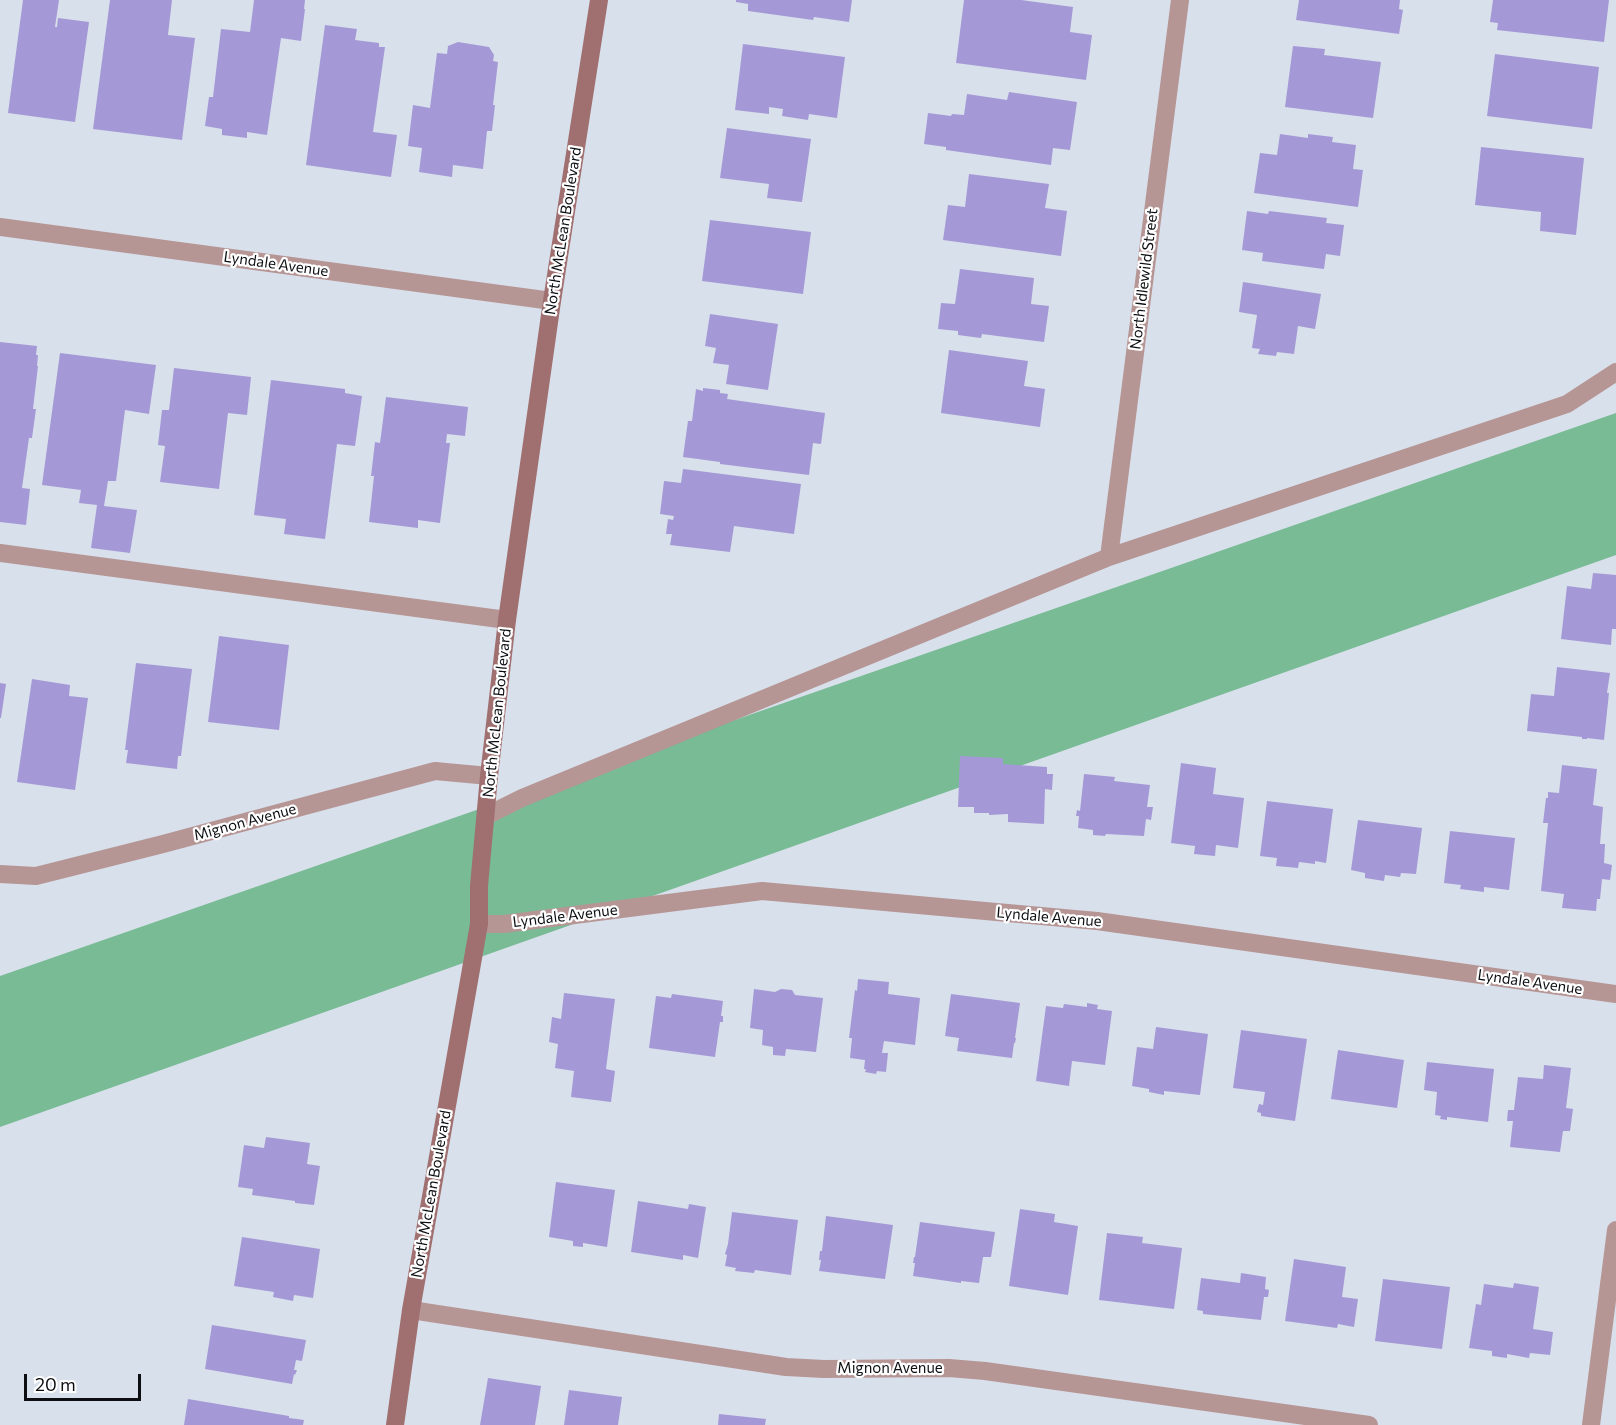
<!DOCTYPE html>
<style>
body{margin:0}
#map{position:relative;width:1616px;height:1425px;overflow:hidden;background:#d8e0eb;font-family:Commissioner,sans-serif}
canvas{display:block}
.scale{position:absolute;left:24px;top:1374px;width:117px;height:27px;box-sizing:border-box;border:3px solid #0c0e11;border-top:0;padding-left:8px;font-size:18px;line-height:21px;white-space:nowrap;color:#0c0e11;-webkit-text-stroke:4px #fff;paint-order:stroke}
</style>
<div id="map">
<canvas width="1616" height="1425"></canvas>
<div class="scale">20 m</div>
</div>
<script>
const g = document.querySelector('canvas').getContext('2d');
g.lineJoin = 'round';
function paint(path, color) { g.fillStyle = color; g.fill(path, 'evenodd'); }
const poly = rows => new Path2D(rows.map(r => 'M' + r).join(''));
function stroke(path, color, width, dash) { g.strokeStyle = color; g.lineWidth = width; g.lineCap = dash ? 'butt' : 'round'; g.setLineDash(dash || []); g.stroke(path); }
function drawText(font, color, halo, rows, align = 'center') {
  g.font = font + ' Commissioner,sans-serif'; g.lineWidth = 4.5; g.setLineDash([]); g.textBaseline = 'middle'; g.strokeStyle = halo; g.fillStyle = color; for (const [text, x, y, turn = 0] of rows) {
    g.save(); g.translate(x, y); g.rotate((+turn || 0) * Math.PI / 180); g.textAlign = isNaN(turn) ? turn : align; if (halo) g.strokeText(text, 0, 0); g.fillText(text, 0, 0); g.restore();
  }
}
const forest = poly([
 [1616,413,1616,555,0,1127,0,976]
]);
const building = poly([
 [23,0,59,0,55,27,57,27,58,18,89,22,75,122,8,113],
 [110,0,172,0,168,35,195,38,182,140,93,129],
 [254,0,305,0,304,9,305,9,301,41,281,38,267,135,247,132,247,138,222,135,222,129,205,126,209,97,213,97,221,29,250,32],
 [736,0,852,0,849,22,814,17,813,20,748,11,748,4,736,2],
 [964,0,1021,0,1073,7,1070,32,1092,35,1086,80,956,63],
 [1299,0,1400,0,1399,9,1403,10,1399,34,1296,20],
 [1493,0,1609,0,1604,42,1497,30,1498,23,1490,22],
 [325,25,357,29,355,40,379,43,379,47,385,47,373,132,397,135,391,177,306,165],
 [458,42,489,47,494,55,493,61,498,62,493,105,495,105,492,131,487,131,483,169,453,165,452,177,419,172,422,148,408,146,413,105,430,108,437,53,447,54,448,46],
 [743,44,845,57,837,118,809,114,808,120,782,116,783,109,769,107,769,114,735,110],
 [1293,46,1325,49,1324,55,1381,62,1373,118,1285,107],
 [1495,54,1599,67,1592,129,1487,116],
 [1009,92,1077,102,1070,150,1053,148,1051,165,946,150,946,147,924,144,928,113,951,116,952,114,964,115,967,94,1007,100],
 [727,128,811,139,802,202,767,198,769,184,720,178],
 [1280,134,1308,138,1308,134,1333,137,1332,142,1356,145,1353,169,1363,170,1358,207,1254,193,1260,153,1277,155],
 [1481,147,1584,158,1576,235,1540,231,1541,212,1475,205],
 [969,174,1049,184,1045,208,1067,211,1061,256,943,240,948,205,965,207],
 [1247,211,1268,214,1269,211,1327,218,1326,223,1344,225,1340,256,1326,254,1324,269,1262,261,1263,253,1242,250],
 [710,220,811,232,803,294,702,281],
 [960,269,1034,278,1031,304,1049,306,1044,342,982,334,981,338,958,335,958,331,938,329,941,303,955,304],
 [1243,282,1321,294,1315,329,1298,326,1294,354,1277,352,1276,356,1258,354,1260,349,1252,348,1257,315,1239,312],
 [710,314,778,324,768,390,726,384,729,365,713,363,716,348,705,346],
 [0,342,37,346,36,355,38,355,37,366,38,366,33,409,36,409,32,438,29,438,22,488,30,489,26,525,0,522],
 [949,350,1028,361,1024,386,1045,389,1040,427,941,413],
 [60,353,156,365,149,414,125,410,116,481,108,481,104,506,137,510,130,553,91,548,97,505,79,503,81,490,42,485],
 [174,368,251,377,247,415,228,413,219,489,160,482,165,446,158,445,162,410,169,410],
 [271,380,345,389,345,393,362,396,355,446,337,444,325,539,284,534,286,519,254,515],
 [703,388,720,390,720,393,728,394,727,399,825,413,821,444,813,443,809,475,720,464,720,462,683,457,688,421,692,421,696,389,703,391],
 [386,397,468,407,465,436,447,434,446,443,450,443,440,523,418,520,418,528,369,522,374,476,371,476,375,442,380,443],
 [683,469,801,484,794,534,734,526,730,552,670,545,672,534,666,534,668,519,673,520,674,516,660,514,664,481,681,483],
 [1593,573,1616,575,1616,629,1612,629,1611,645,1561,639,1567,586,1591,589],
 [219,636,289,645,279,730,208,722],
 [136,663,192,669,181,756,178,756,177,769,126,763,128,750,125,750],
 [1557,667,1610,673,1607,693,1609,693,1604,740,1587,738,1587,739,1582,739,1582,737,1527,731,1531,694,1554,696],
 [32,679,70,685,69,696,88,698,75,790,17,782],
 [0,683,6,684,1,718,0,718],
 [960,756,1003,758,1003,764,1047,767,1047,774,1053,774,1052,790,1045,789,1044,824,1008,822,1008,814,989,815,989,813,974,813,974,807,958,807],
 [1181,763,1216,768,1213,794,1244,798,1238,848,1216,845,1215,856,1194,854,1195,846,1171,843],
 [1562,765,1597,769,1593,805,1603,807,1600,844,1605,844,1604,863,1612,865,1610,880,1602,879,1600,899,1597,899,1596,911,1562,908,1564,894,1541,891,1548,823,1543,823,1546,798,1548,798,1548,792,1559,793],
 [1084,774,1115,777,1114,781,1150,785,1147,807,1153,807,1151,820,1146,819,1144,836,1106,834,1105,836,1093,835,1093,830,1078,828,1079,816,1076,816,1077,810,1080,811],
 [1267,801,1333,809,1326,863,1315,861,1315,864,1299,862,1298,868,1276,866,1277,858,1260,856],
 [1358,820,1422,828,1416,874,1401,873,1400,877,1385,875,1384,881,1365,878,1365,873,1351,870],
 [1450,831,1515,838,1509,890,1484,887,1484,892,1460,889,1461,885,1444,883],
 [858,979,889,982,888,994,920,998,915,1045,884,1041,882,1053,888,1053,886,1072,877,1071,876,1074,865,1072,866,1069,864,1069,865,1060,850,1058,852,1038,849,1038,855,990,857,991],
 [754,989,775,992,781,989,792,990,795,995,823,998,816,1052,786,1049,785,1056,773,1055,773,1047,762,1045,763,1030,750,1028],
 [564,993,615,999,606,1069,615,1071,611,1102,571,1097,574,1071,555,1068,558,1044,549,1042,552,1017,561,1019],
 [672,994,723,1001,721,1016,723,1016,723,1022,720,1022,715,1057,649,1048,656,996,671,998],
 [951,994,1020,1003,1015,1038,1016,1038,1015,1043,1014,1043,1012,1058,957,1051,959,1038,945,1036],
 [1087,1003,1098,1005,1097,1009,1112,1011,1105,1065,1072,1061,1069,1086,1036,1081,1046,1006,1063,1008,1064,1004,1087,1007],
 [1156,1027,1208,1034,1200,1095,1164,1091,1164,1095,1149,1092,1149,1089,1132,1086,1137,1047,1153,1049],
 [1241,1030,1307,1039,1295,1121,1261,1116,1261,1113,1257,1112,1259,1104,1263,1105,1265,1092,1233,1088],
 [1338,1050,1404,1060,1397,1108,1331,1099],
 [1427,1062,1494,1069,1488,1122,1447,1117,1447,1120,1440,1119,1441,1116,1435,1115,1437,1092,1424,1090],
 [1544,1065,1571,1068,1566,1108,1573,1109,1570,1131,1563,1131,1560,1152,1510,1147,1513,1121,1507,1121,1508,1110,1514,1110,1518,1077,1543,1079],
 [266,1137,310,1143,307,1164,320,1166,314,1205,295,1203,295,1201,252,1195,253,1189,238,1187,244,1145,264,1148],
 [556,1182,615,1190,607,1247,583,1243,583,1247,573,1246,573,1241,549,1237],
 [638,1201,688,1209,689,1204,706,1207,698,1258,683,1255,683,1260,631,1252],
 [1020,1209,1055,1214,1054,1222,1078,1226,1068,1295,1009,1286],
 [732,1212,798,1220,791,1275,755,1270,754,1273,735,1271,736,1268,725,1266,727,1255,725,1254,728,1244],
 [826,1216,893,1225,885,1279,819,1271,821,1260,819,1260,820,1251,822,1251],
 [920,1222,995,1232,991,1257,983,1257,979,1283,961,1281,961,1283,913,1276,915,1263,913,1263,914,1257,915,1257],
 [1107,1233,1143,1237,1142,1243,1182,1248,1174,1309,1099,1300],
 [242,1237,320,1249,313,1298,294,1295,293,1301,273,1297,274,1292,234,1286],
 [1294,1259,1346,1267,1342,1297,1358,1299,1354,1327,1338,1324,1337,1328,1285,1321],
 [1241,1273,1266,1277,1265,1289,1269,1290,1268,1297,1264,1297,1261,1320,1203,1314,1203,1311,1197,1310,1201,1278,1240,1283],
 [1383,1279,1450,1287,1442,1349,1375,1341],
 [1514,1283,1539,1287,1533,1329,1553,1332,1550,1355,1530,1353,1529,1358,1507,1354,1507,1358,1492,1356,1492,1351,1469,1348,1476,1304,1481,1305,1484,1284,1513,1288],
 [212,1325,306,1340,302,1361,296,1360,294,1370,297,1370,295,1375,294,1374,292,1384,205,1369],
 [488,1378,541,1386,535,1425,480,1425],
 [569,1390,622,1397,618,1425,564,1425],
 [188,1399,289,1416,289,1418,304,1420,303,1425,184,1425],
 [719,1414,766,1419,765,1425,718,1425]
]);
const service = poly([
 [0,553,507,620]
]);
const minor = poly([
 [0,227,552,301],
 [1109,557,1180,0],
 [486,816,522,798,1109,557,1567,404,1616,372],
 [0,874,36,876,163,844,435,771,489,776],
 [479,924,504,924,762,891,1097,921,1616,994],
 [411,1310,786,1367,824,1369,949,1368,985,1371,1369,1425],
 [1591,1425,1616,1230]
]);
const secondary = poly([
 [395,1425,411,1310,479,924,479,886,489,776,507,620,552,301,599,0]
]);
const streetNames = [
 ["North McLean Boulevard",563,231,-81],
 ["Lyndale Avenue",276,264,8],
 ["North Idlewild Street",1144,279,-83],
 ["North McLean Boulevard",497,713,-84],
 ["Mignon Avenue",245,822,-15],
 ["Lyndale Avenue",565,916,-7],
 ["Lyndale Avenue",1049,917,5],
 ["Lyndale Avenue",1530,982,8],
 ["North McLean Boulevard",431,1194,-80],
 ["Mignon Avenue",890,1368]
];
paint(forest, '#78bb94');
paint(building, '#a499d6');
stroke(service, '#b69595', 18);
stroke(minor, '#b69595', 18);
stroke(secondary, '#a07071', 18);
drawText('15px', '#0c0e11', '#fff', streetNames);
</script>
